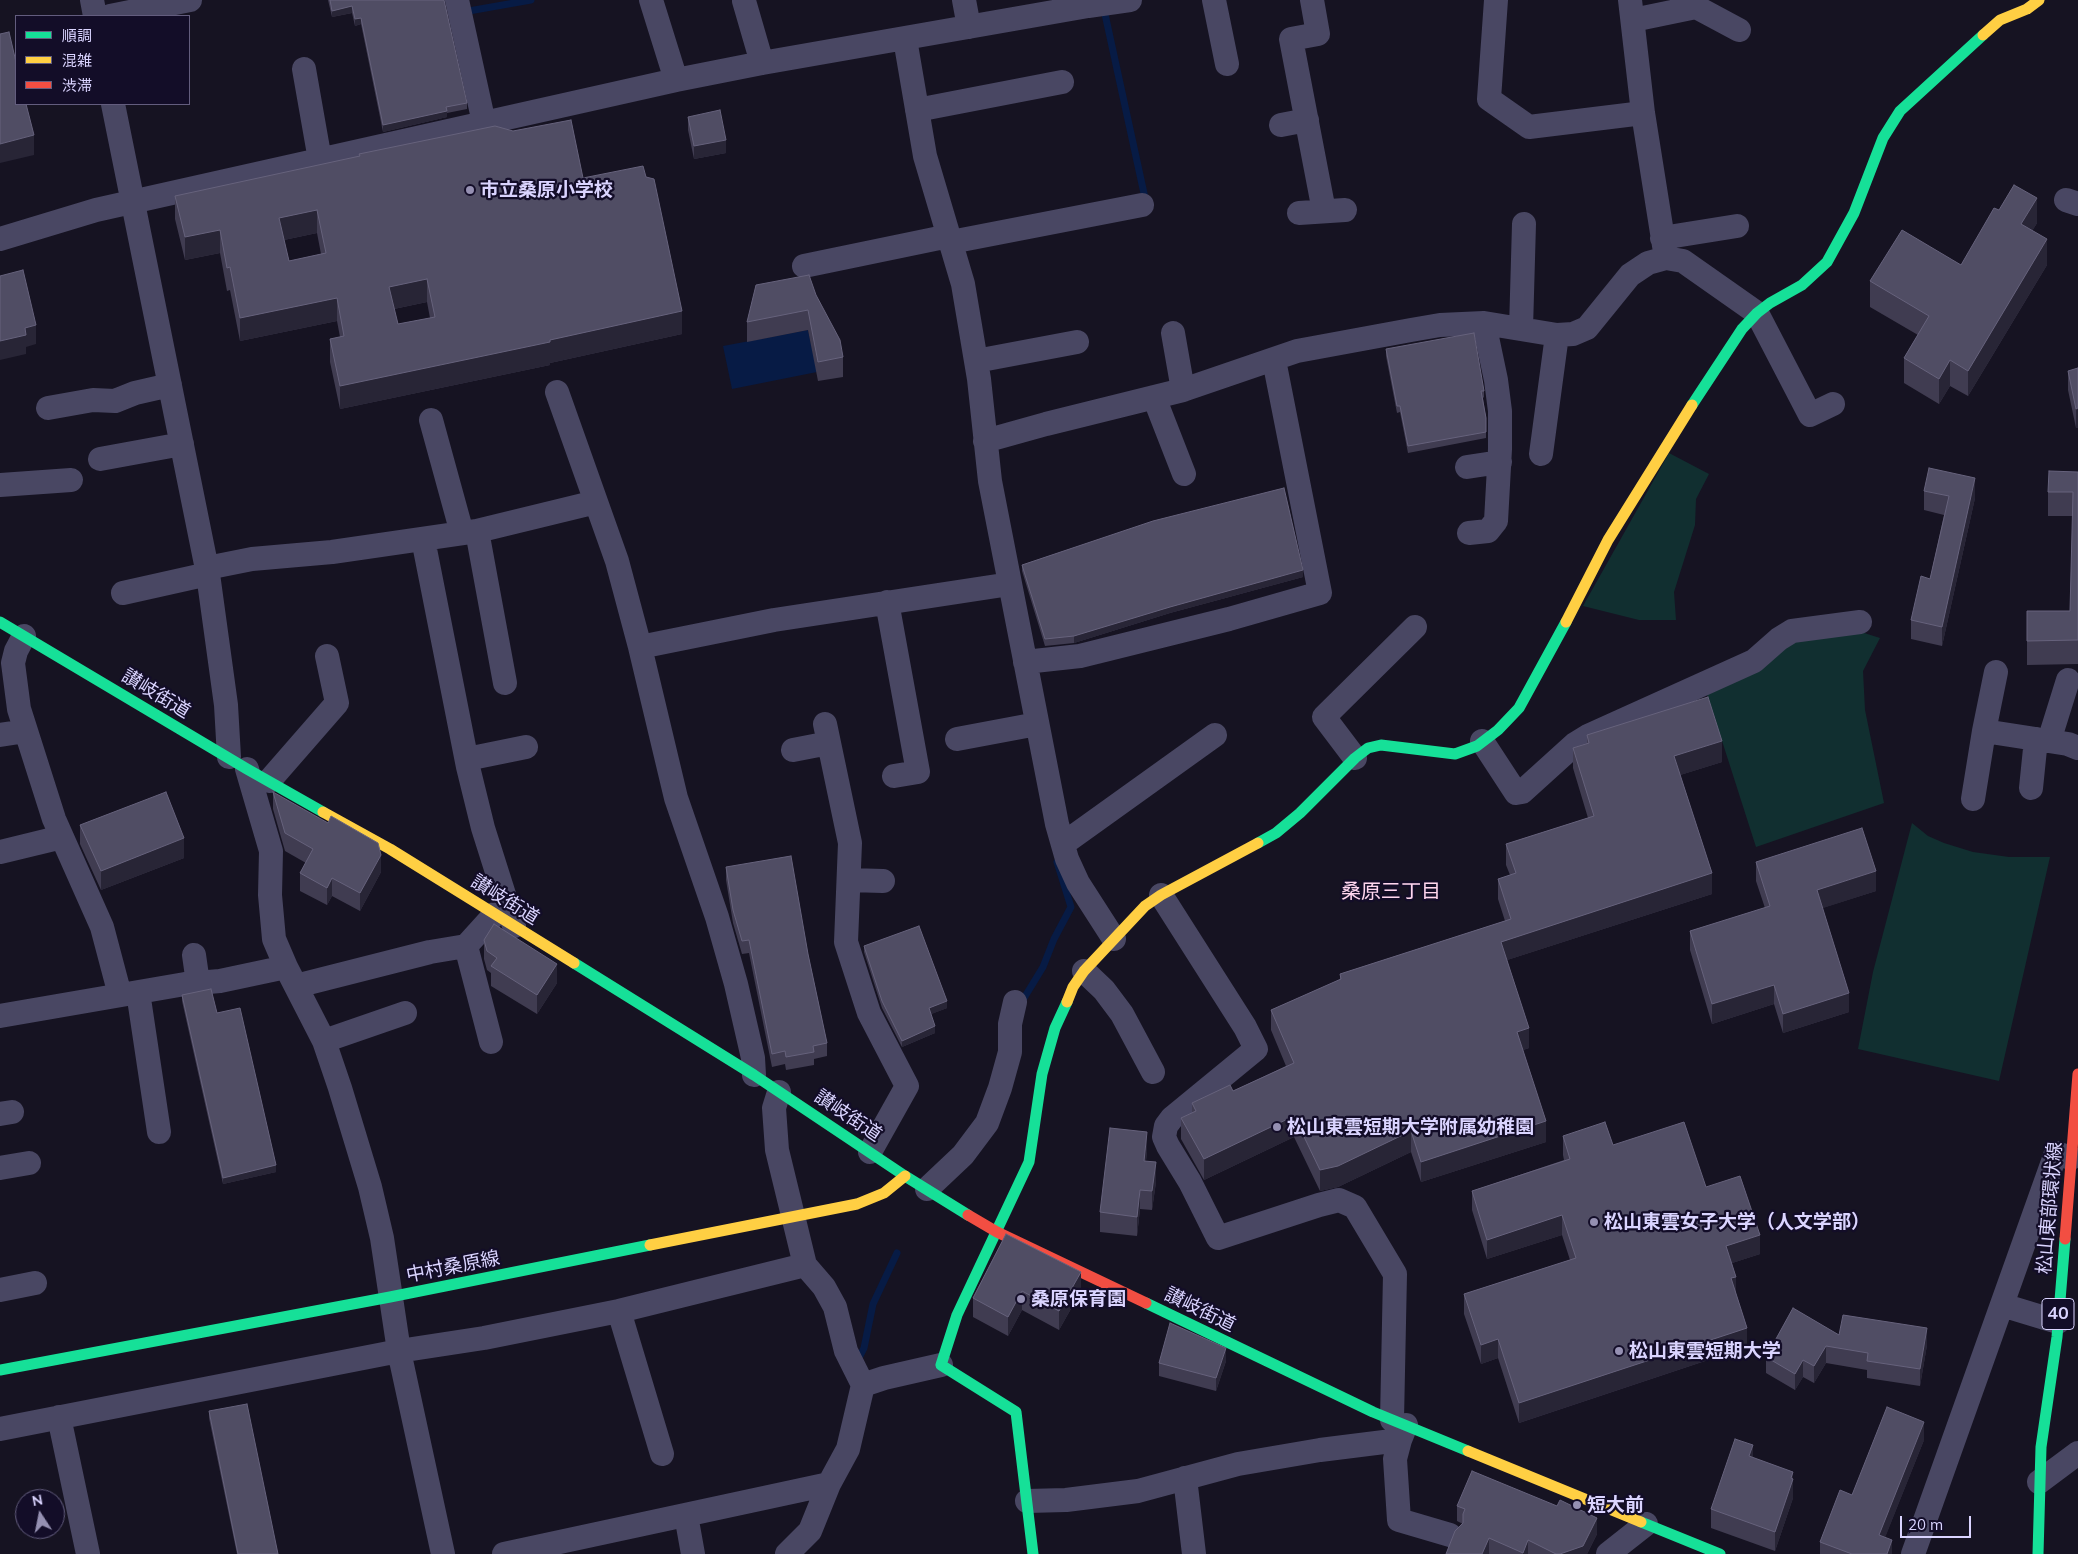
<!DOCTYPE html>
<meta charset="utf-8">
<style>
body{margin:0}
#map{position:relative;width:2078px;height:1554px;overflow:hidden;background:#161322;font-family:Mulish,"Noto Sans JP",sans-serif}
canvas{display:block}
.legend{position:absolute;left:15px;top:15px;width:175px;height:90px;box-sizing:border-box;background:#130d28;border:1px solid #635d7e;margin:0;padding:6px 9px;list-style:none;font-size:15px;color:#dad4ff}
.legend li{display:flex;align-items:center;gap:10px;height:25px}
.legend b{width:25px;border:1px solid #635d7e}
.north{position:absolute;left:15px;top:1489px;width:50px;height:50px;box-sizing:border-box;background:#130d28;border:1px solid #635d7e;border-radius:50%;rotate:349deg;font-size:14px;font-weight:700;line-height:20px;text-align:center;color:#dad4ff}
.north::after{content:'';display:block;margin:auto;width:18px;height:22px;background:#9590b2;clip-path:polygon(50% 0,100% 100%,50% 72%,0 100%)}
.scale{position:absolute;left:1900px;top:1516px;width:71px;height:22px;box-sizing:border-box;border:2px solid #dad4ff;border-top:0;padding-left:6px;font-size:15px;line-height:18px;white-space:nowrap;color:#dad4ff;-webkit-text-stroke:4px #130d28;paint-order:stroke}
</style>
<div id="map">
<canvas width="2078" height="1554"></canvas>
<ul class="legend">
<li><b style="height:6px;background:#16e098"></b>順調</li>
<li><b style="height:6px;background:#ffcf43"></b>混雑</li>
<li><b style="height:6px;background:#f24e42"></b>渋滞</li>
</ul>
<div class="north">N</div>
<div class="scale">20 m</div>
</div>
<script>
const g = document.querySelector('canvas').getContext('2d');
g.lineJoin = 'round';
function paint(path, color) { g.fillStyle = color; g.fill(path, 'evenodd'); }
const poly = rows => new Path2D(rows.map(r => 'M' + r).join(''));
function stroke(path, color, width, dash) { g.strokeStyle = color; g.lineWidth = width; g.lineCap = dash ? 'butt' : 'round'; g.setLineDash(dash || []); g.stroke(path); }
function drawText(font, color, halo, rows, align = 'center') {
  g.font = font + ' Mulish,"Noto Sans JP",sans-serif'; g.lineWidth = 4.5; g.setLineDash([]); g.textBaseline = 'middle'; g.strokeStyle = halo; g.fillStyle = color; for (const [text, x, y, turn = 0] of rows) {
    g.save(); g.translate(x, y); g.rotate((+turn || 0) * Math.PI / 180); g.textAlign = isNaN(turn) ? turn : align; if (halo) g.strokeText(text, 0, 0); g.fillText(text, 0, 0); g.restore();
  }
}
const green = poly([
 [1669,453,1709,474,1696,499,1695,525,1674,592,1676,620,1639,620,1583,606],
 [1861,632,1880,638,1863,671,1865,710,1884,803,1756,847,1707,694,1789,643],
 [1912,823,1928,836,1944,843,1973,852,2009,857,2050,857,1999,1081,1858,1049,1873,972]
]);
const water = poly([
 [808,330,817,372,732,389,723,346]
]);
const stream = poly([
 [463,12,531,0],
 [1105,14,1145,198],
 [1021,1003,1043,967,1054,939,1071,907,1057,862],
 [858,1360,864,1348,873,1304,897,1253]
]);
const street = poly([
 [92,0,95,16],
 [457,0,484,123],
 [651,0,676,80],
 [964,0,969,27],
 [1214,0,1227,64],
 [1312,0,1318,34,1291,39,1324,211],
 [1496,0,1489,99,1529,127,1643,113],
 [1630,0,1643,113,1666,258],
 [744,1,762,63],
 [110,16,190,0],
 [1633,20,1696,7,1739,30],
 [905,39,925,156,963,284,979,379,990,481,1057,824,1067,859,1078,883,1114,939],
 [304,69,320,160],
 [113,104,208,574,226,705,229,757],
 [917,110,1062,82],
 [1281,125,1307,120],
 [2066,200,2078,204],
 [1299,213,1345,210],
 [1662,238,1737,226],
 [0,239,96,210,676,80,762,63,1088,6,1130,0],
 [951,242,1142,205],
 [804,266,949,236],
 [1521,329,1524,224],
 [1173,333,1183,390],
 [976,361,1077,342],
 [557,392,617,561,640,647,676,798,717,917,736,984,753,1058,754,1075],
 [1154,397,1184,474],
 [48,408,93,400,115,401,135,393,170,385],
 [431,420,462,533],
 [985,441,1046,424,1183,390,1297,351,1411,330,1440,325,1484,323,1557,335,1573,334,1587,328,1630,275,1648,263,1666,258,1683,261,1757,313,1810,415,1833,404],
 [1541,454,1557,335],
 [100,459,182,444],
 [1467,467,1500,462],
 [0,485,71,480],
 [477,531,505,683],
 [1469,533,1488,531,1496,521,1500,449,1500,411,1496,380,1484,323],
 [423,539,468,767,483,828,514,926],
 [207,568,252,559,332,552,477,531,596,502],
 [123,593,208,574],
 [887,602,918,772,894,776],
 [24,636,16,651,13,663,19,709,54,819,102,927,120,995],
 [640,647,774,620,1010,584],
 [1025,662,1080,656,1229,619,1320,593,1274,360],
 [1996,672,1984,731,2068,744,2078,748],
 [825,724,850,843,846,942,869,1013,907,1086,870,1152],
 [0,735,26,731],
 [957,739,1037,724],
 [1482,741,1516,793,1522,792,1575,744,1588,736,1754,661,1779,639,1792,631,1860,622],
 [2049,741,2068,680],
 [793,750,829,743],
 [1355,758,1324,717,1415,627],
 [467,759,526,747],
 [247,769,271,851,270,895,274,939,286,967,324,1041,340,1088,370,1187,382,1238,399,1351,443,1554],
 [269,781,337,703,327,656],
 [2031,788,2036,739],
 [1973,799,1984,731],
 [1063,844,1215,735],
 [0,852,62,837],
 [849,880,883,881],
 [1161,895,1245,1027,1256,1049,1172,1118,1166,1126,1164,1137,1168,1146,1190,1182,1218,1238,1319,1205,1339,1200,1355,1207,1395,1274,1392,1420],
 [466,946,491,1042],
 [194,955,198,983],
 [1084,971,1104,990,1122,1014,1153,1072],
 [296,986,430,952,466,946,495,914],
 [138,992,159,1132],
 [0,1016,185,984,220,981,286,967],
 [324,1041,405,1013],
 [779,1092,774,1108,777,1150,805,1265,824,1287,835,1307,846,1351,863,1385],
 [0,1114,12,1112],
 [0,1168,29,1163],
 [927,1189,963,1155,987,1123,1000,1088,1010,1052,1010,1024,1015,1002],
 [0,1290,35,1283],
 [2002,1305,2058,1322],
 [619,1311,662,1454],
 [59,1417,88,1554],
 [0,1429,399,1351,484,1338,619,1311,805,1265],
 [1400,1440,1395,1459,1399,1520,1450,1535],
 [1185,1478,1194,1554],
 [2039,1482,2078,1453],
 [1027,1501,1066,1500,1138,1491,1238,1464,1320,1450,1400,1440,1406,1425],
 [686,1515,693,1554],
 [504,1554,829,1484],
 [787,1554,810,1531,829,1484,848,1449,863,1385,884,1378,941,1365],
 [1608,1554,1646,1524],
 [1913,1554,2056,1153,2071,1158]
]);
const fast = poly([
 [1692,405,1742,329,1757,313,1770,303,1802,285,1827,262,1854,213,1883,138,1900,111,1983,35],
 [0,622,247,769,323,812],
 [1258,843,1276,833,1300,813,1355,758,1368,748,1381,745,1455,754,1477,746,1498,730,1519,708,1566,622],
 [574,963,754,1075,905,1176,968,1215],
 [1146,1303,1373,1412,1468,1451],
 [0,1370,390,1297,650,1245],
 [1641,1522,1720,1554],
 [1033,1554,1016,1412,941,1365,957,1315,1029,1162,1042,1074,1055,1028,1067,1002],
 [2038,1554,2041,1447,2057,1337,2065,1239]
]);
const slow = poly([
 [1983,35,2000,20,2027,9,2039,0],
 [1566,622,1608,540,1692,405],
 [323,812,390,849,574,963],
 [1067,1002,1073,987,1084,971,1145,906,1161,895,1258,843],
 [650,1245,857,1204,884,1193,905,1176],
 [1468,1451,1641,1522]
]);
const jam = poly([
 [968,1215,997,1232,1146,1303],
 [2065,1239,2078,1074]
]);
const wall = poly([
 [328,0,444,0,467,103,467,109,447,113,447,117,383,132,361,24,355,26,352,13,332,17],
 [688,117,726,153,694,159,688,130],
 [583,178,682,334,550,363,550,365,340,409,330,362,330,339,340,337,337,321,240,341,230,290,227,291,220,253,185,260,175,219,175,196],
 [317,233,321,254,289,261,284,240],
 [427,302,430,318,398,324,394,309],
 [1999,210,2037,223,2032,231,2047,265,1968,396,1950,386,1939,404,1904,383,1904,358,1918,335,1870,307,1870,281,1961,265],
 [816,295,843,357,843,377,818,381,808,330,747,342,747,322],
 [1386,349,1484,391,1484,397,1483,398,1486,418,1486,438,1408,453,1400,412,1397,413,1386,356],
 [2078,368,2076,428,2068,390,2068,371],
 [2078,472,2078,664,2027,665,2027,611,2070,611,2073,516,2048,516,2048,492],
 [1924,491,1975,498,1942,646,1911,639,1911,620,1930,579,1944,515,1924,510],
 [1022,565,1303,577,1170,613,1074,643,1045,646,1022,571],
 [1587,735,1722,762,1680,775,1712,894,1507,960,1529,1048,1523,1050,1546,1142,1421,1182,1411,1152,1338,1187,1320,1191,1294,1137,1204,1180,1181,1139,1181,1118,1192,1113,1192,1103,1233,1091,1286,1066,1271,1030,1271,1010,1340,980,1340,974,1505,921,1498,899,1498,879,1510,875,1506,865,1506,844,1588,818,1573,768,1573,748,1587,743],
 [273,792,381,872,360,911,332,896,327,905,300,891,300,873,306,863,285,851,273,809],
 [80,825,184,858,101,890,80,844],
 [1756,862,1876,891,1822,908,1849,1012,1783,1033,1774,1004,1712,1024,1690,950,1690,931,1765,908,1756,881],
 [726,867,808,954,827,1043,827,1056,814,1059,814,1065,786,1070,785,1064,772,1067,749,953,742,954,733,923,726,880],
 [484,940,557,983,537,1014,491,986,491,973,487,970,484,959],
 [864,946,947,1008,931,1014,935,1033,902,1047,882,1008,864,952],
 [182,995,217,1013,276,1172,223,1184,182,1001],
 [1563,1136,1613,1145,1706,1187,1760,1254,1732,1263,1736,1296,1747,1347,1519,1423,1498,1358,1481,1364,1464,1314,1464,1294,1570,1260,1562,1235,1487,1259,1472,1210,1472,1191,1564,1160,1563,1155],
 [1147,1151,1146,1161,1156,1182,1152,1210,1140,1209,1137,1236,1100,1232,1100,1212],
 [1006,1234,1081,1291,1059,1330,1022,1310,1008,1336,973,1317,973,1298],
 [1839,1335,1927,1345,1920,1386,1867,1378,1867,1370,1826,1363,1814,1383,1803,1377,1795,1390,1766,1373,1766,1357],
 [1226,1361,1216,1391,1159,1376,1159,1363],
 [209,1411,278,1554,237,1554,209,1418],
 [1924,1440,1885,1537,1892,1554,1820,1554,1820,1542,1852,1495],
 [1753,1458,1793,1472,1793,1498,1775,1551,1711,1528,1711,1509],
 [1457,1506,1597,1534,1587,1554,1446,1554,1463,1524,1457,1521]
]);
const shadedWall = poly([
 [352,6,352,13,332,17,332,11],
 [361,18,361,24,355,26,355,19],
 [447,111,447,117,383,132,383,125],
 [34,135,34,155,0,163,0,144],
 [726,140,726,153,694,159,694,146],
 [2037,198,2037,223,2021,249,2021,224],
 [317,210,317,233,279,241,279,218],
 [220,230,220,253,185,260,185,237],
 [2047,239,2047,265,1968,396,1968,371],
 [427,279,427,302,389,310,389,287],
 [337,298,337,321,240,341,240,318],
 [682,311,682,334,550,363,550,365,340,409,340,386],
 [36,325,36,344,26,347,26,354,0,360,0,341,25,328],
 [1950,360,1950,386,1939,404,1939,379],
 [2078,408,2078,428,2076,428,2076,409],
 [1975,478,1975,498,1942,646,1942,627],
 [1303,570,1303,577,1170,613,1074,643,1074,636,1170,607],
 [1722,741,1722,762,1674,777,1674,756],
 [184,838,184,858,101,890,101,871],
 [381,855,381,872,360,911,360,893],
 [1876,871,1876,891,1817,910,1817,890],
 [1712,873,1712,894,1501,962,1501,942],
 [332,878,332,896,327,905,327,888],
 [557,964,557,983,537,1014,537,995],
 [1774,985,1774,1004,1712,1024,1712,1004],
 [1849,993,1849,1012,1783,1033,1783,1014],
 [947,1001,947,1008,929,1015,929,1008],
 [935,1026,935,1033,902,1047,902,1041],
 [1529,1028,1529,1048,1517,1052,1517,1032],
 [1294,1116,1294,1137,1204,1180,1204,1159],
 [1546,1121,1546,1142,1421,1182,1421,1162],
 [1411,1131,1411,1152,1338,1187,1320,1191,1320,1170],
 [1147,1132,1147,1151,1144,1180,1144,1161],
 [1156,1162,1156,1182,1152,1210,1152,1191],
 [276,1165,276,1172,223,1184,223,1178],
 [1140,1190,1140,1209,1137,1236,1137,1217],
 [1562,1215,1562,1235,1487,1259,1487,1240],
 [1760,1235,1760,1254,1726,1265,1726,1246],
 [1081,1272,1081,1291,1059,1330,1059,1311],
 [1736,1277,1736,1296,1731,1278],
 [1022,1291,1022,1310,1008,1336,1008,1317],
 [1747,1328,1747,1347,1519,1423,1519,1403],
 [1927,1328,1927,1345,1920,1386,1920,1369],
 [1498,1339,1498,1358,1481,1364,1481,1345],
 [1826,1346,1826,1363,1814,1383,1814,1366],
 [1226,1348,1226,1361,1216,1391,1216,1378],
 [1803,1360,1803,1377,1795,1390,1795,1374],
 [1924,1422,1924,1440,1879,1553,1879,1535],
 [1753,1445,1753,1464,1749,1456],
 [1793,1472,1793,1498,1775,1551,1775,1532],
 [1597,1518,1597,1534,1587,1554,1560,1554],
 [1489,1538,1489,1554,1482,1554],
 [1528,1540,1528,1554,1523,1554,1523,1553],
 [1892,1540,1892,1554,1887,1554]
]);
const building = poly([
 [330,0,444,0,467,103,446,107,447,111,383,125,361,18,355,19,352,6,332,11,330,0],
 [9,32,16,62,16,104,26,104,34,135,0,144,0,34,9,32],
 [720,110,726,140,694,146,688,117,720,110],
 [571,120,583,178,643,166,646,177,654,179,682,311,550,340,550,342,340,386,330,339,344,336,337,298,240,318,230,267,227,268,220,230,185,237,175,196,360,156,359,154,495,126,513,131,571,120],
 [317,210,326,253,289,261,279,218,317,210],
 [427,279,435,317,398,324,389,287,427,279],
 [2014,185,2037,198,2021,224,2047,239,1968,371,1950,360,1939,379,1904,358,1929,316,1870,281,1902,230,1961,265,1994,208,1999,210,2014,185],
 [23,270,36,325,25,328,26,335,0,341,0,276,23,270],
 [809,275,816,295,840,340,843,357,818,362,808,310,747,322,756,285,809,275],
 [1474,333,1484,391,1481,391,1486,418,1486,432,1408,446,1400,406,1397,406,1386,349,1474,333],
 [2078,368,2078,408,2076,409,2068,371,2078,368],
 [1929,468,1975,478,1942,627,1911,620,1921,576,1930,579,1949,496,1924,491,1929,468],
 [2049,471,2078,472,2078,640,2027,641,2027,611,2070,611,2073,492,2048,492,2049,471],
 [1284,488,1303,570,1170,607,1074,636,1045,639,1022,565,1153,521,1284,488],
 [1708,697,1722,741,1674,756,1712,873,1501,942,1529,1028,1517,1032,1546,1121,1421,1162,1411,1131,1338,1166,1320,1170,1294,1116,1204,1159,1181,1118,1196,1111,1192,1103,1230,1085,1233,1091,1294,1063,1271,1010,1341,979,1340,974,1511,919,1498,879,1516,873,1506,844,1594,816,1573,748,1589,743,1587,735,1708,697],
 [166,792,184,838,101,871,80,825,166,792],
 [273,792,328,823,331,816,378,843,381,855,360,893,332,878,327,888,300,873,313,849,285,833,273,792],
 [1862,828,1876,871,1817,890,1849,993,1783,1014,1774,985,1712,1004,1690,931,1770,906,1756,862,1862,828],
 [791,856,808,954,827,1043,813,1046,814,1052,786,1057,785,1051,772,1054,749,940,742,941,733,910,726,867,791,856],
 [494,924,557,964,537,995,491,966,497,958,487,951,484,940,494,924],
 [919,926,947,1001,929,1008,935,1026,902,1041,882,1001,864,946,919,926],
 [211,989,217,1013,240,1008,276,1165,223,1178,182,995,211,989],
 [1605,1122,1613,1145,1684,1122,1706,1187,1740,1176,1760,1235,1726,1246,1736,1277,1731,1278,1747,1328,1519,1403,1498,1339,1481,1345,1464,1294,1576,1258,1562,1215,1487,1240,1472,1191,1570,1159,1563,1136,1605,1122],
 [1110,1128,1147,1132,1144,1161,1156,1162,1152,1191,1140,1190,1137,1217,1100,1212,1110,1128],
 [1006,1234,1081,1272,1059,1311,1022,1291,1008,1317,973,1298,1006,1234],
 [1793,1308,1839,1335,1843,1315,1927,1328,1920,1369,1867,1361,1868,1353,1826,1346,1814,1366,1803,1360,1795,1374,1766,1357,1793,1308],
 [1170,1323,1226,1348,1216,1378,1159,1363,1170,1323],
 [247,1404,278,1554,238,1554,209,1411,247,1404],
 [1887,1407,1924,1422,1879,1535,1892,1540,1887,1554,1852,1554,1820,1542,1840,1490,1852,1495,1887,1407],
 [1735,1439,1753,1445,1749,1456,1793,1472,1791,1478,1793,1479,1775,1532,1711,1509,1735,1439],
 [1472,1471,1557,1506,1560,1500,1597,1518,1583,1546,1560,1554,1556,1554,1528,1540,1523,1553,1489,1538,1482,1554,1446,1554,1455,1531,1463,1523,1463,1514,1465,1509,1457,1506,1472,1471]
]);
const markers = [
 [470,190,5,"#9590b2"],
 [1277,1127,5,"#9590b2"],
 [1594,1222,5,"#9590b2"],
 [1021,1299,5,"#9590b2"],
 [1619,1351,5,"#9590b2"],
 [1577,1505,5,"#9590b2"]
];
const shields = [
 [2058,1314,32]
];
const shieldNames = [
 ["40",2058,1314]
];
const poiNames = [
 ["市立桑原小学校",480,190],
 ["松山東雲短期大学附属幼稚園",1287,1127],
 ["松山東雲女子大学（人文学部）",1604,1222],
 ["桑原保育園",1031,1299],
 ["松山東雲短期大学",1629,1351],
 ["短大前",1587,1505]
];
const streetNames = [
 ["讃岐街道",156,694,31],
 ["讃岐街道",505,900,32],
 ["讃岐街道",848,1116,34],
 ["松山東部環状線",2050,1208,-85],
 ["中村桑原線",453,1267,-11],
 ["讃岐街道",1200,1310,26]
];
const neighbourhoodNames = [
 ["桑原三丁目",1391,892]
];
paint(green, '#112f30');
paint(water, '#071b45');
stroke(stream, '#071b45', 7);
stroke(street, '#494763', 24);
stroke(fast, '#16e098', 11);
stroke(slow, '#ffcf43', 11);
stroke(jam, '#f24e42', 11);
paint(wall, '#403c51');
paint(shadedWall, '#282536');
paint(building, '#504d64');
stroke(building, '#66627c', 1);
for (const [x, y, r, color] of markers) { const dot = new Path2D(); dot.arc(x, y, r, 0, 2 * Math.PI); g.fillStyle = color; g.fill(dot); stroke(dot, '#130d28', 2); }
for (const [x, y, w] of shields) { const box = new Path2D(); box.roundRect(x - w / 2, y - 15.5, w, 31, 4); g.fillStyle = '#130d28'; g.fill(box); stroke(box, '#dad4ff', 1); }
drawText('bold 18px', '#dad4ff', null, shieldNames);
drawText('bold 19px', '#dad4ff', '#130d28', poiNames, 'left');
drawText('19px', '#dad4ff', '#130d28', streetNames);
drawText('20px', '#ffd6ef', '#130d28', neighbourhoodNames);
</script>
